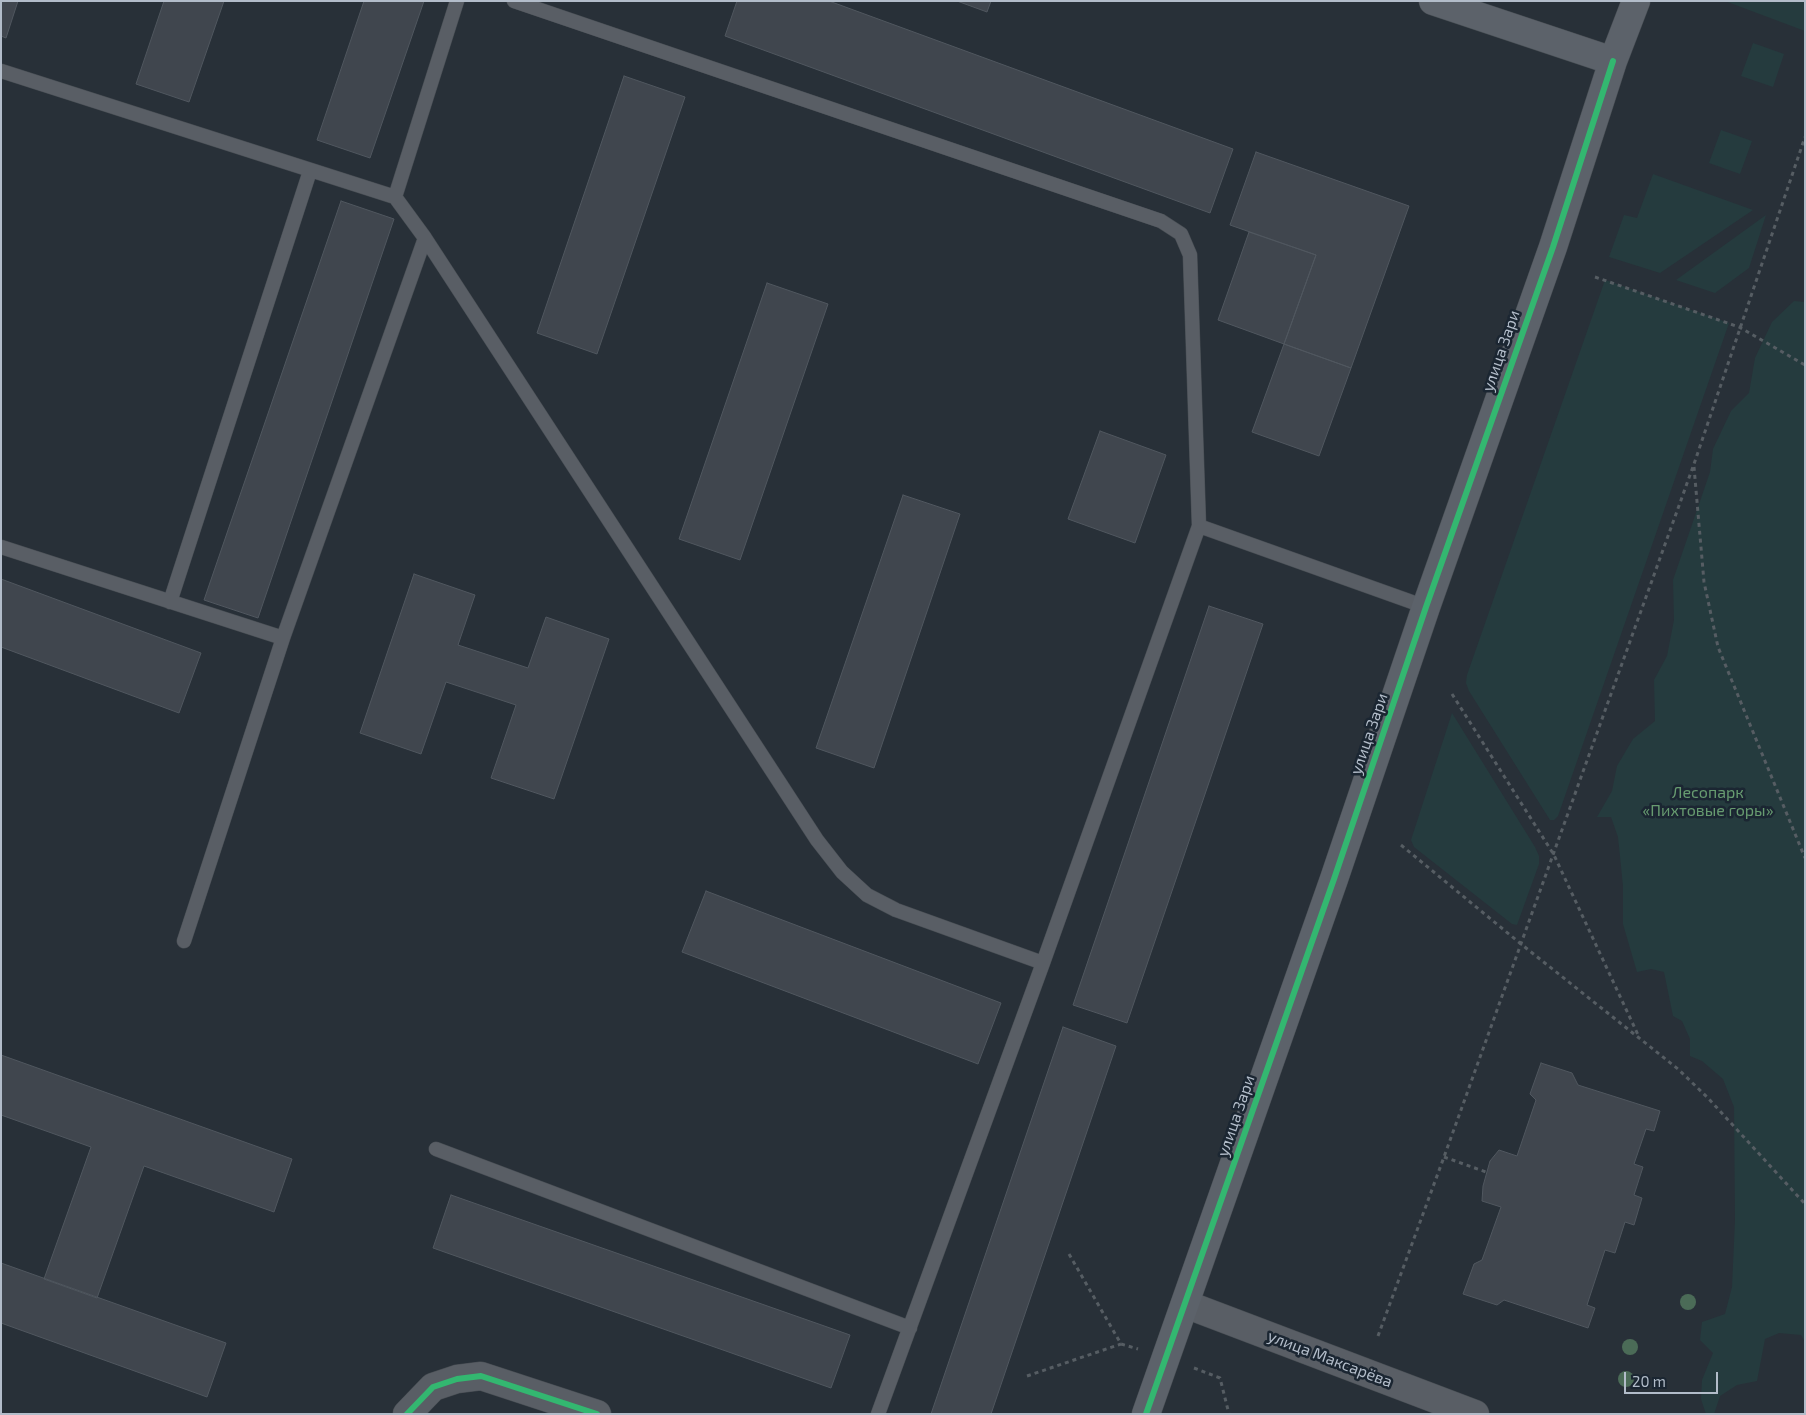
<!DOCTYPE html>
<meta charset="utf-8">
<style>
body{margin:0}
#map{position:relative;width:1806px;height:1415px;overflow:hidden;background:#283038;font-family:"Exo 2",sans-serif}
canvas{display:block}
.frame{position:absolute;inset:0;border:2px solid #b2bcc9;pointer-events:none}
.scale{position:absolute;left:1624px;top:1372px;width:94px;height:22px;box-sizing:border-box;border:2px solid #b2bcc9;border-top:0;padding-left:6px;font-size:15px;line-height:18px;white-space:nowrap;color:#b2bcc9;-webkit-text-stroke:4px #1b2632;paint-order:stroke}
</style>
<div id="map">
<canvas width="1806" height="1415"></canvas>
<div class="frame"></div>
<div class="scale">20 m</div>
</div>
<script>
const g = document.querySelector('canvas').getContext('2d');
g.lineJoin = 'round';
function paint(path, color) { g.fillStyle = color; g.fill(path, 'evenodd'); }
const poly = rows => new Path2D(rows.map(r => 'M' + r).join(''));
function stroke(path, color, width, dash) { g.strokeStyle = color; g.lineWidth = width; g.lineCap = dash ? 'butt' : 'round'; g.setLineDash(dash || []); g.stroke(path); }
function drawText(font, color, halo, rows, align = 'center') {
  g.font = font + ' "Exo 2",sans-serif'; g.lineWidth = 5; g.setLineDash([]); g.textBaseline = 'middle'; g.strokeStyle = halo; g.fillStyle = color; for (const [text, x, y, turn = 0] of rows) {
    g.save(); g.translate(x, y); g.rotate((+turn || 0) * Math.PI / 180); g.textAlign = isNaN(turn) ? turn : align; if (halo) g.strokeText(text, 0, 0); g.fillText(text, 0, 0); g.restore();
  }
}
const green = poly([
 [1725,1,1805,1,1805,31],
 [1753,43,1784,54,1773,87,1741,76],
 [1721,130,1752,141,1740,174,1709,163],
 [1653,174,1753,210,1660,273,1609,257,1624,215,1637,218],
 [1766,215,1749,268,1715,293,1676,280],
 [1605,280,1729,323,1558,816,1554,820,1550,820,1469,691,1466,683,1467,675],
 [1794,301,1805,302,1805,1342,1801,1335,1779,1333,1765,1339,1757,1381,1737,1385,1720,1396,1714,1414,1706,1414,1701,1399,1702,1380,1713,1353,1700,1340,1702,1322,1725,1314,1732,1287,1735,1220,1734,1107,1723,1079,1702,1061,1690,1056,1690,1039,1682,1021,1673,1016,1664,972,1651,969,1637,972,1623,924,1623,886,1618,837,1611,817,1597,817,1612,791,1617,766,1633,739,1655,721,1654,680,1667,656,1674,620,1673,580,1710,472,1713,449,1731,411,1749,393,1755,358,1772,322],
 [1452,713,1535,847,1539,856,1539,864,1517,925,1512,924,1414,847,1411,840]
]);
const building = poly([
 [1,1,18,1,6,38,1,36,1,1],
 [164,1,224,1,189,102,136,84,164,1],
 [364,1,424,1,370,158,317,140,364,1],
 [737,1,829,1,1233,149,1210,213,725,36,737,1],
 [957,1,991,1,987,12,957,1],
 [624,76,685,97,597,354,537,333,624,76],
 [1256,152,1409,206,1351,368,1284,344,1316,255,1230,225,1256,152],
 [341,201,394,219,258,618,204,600,341,201],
 [1249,232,1316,255,1284,344,1218,320,1249,232],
 [767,283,828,304,740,560,679,539,767,283],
 [1284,344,1351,368,1319,456,1252,432,1284,344],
 [1100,431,1166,455,1135,543,1068,519,1100,431],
 [903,495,960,514,874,768,816,748,903,495],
 [414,574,475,595,458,645,528,668,546,617,609,639,554,799,491,778,516,705,446,682,421,754,360,733,414,574],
 [1,579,201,653,179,713,1,647,1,579],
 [1209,606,1263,624,1127,1023,1073,1005,1209,606],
 [706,891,1001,1003,978,1064,682,952,706,891],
 [1063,1027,1116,1046,991,1414,931,1414,1063,1027],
 [1,1055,292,1159,274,1212,144,1166,97,1298,44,1279,91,1147,1,1115,1,1055],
 [1541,1063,1572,1073,1578,1085,1660,1111,1654,1131,1646,1129,1634,1164,1643,1167,1634,1195,1642,1198,1634,1225,1625,1222,1615,1253,1605,1250,1587,1305,1595,1308,1588,1328,1504,1300,1497,1305,1463,1294,1474,1264,1482,1260,1501,1207,1482,1201,1483,1186,1490,1161,1499,1150,1517,1156,1536,1100,1530,1094,1541,1063],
 [451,1195,850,1335,831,1388,433,1248,451,1195],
 [1,1263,226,1343,207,1397,1,1323,1,1263]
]);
const path = poly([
 [1595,277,1739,327,1805,365],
 [1694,467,1704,582,1718,647,1805,858],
 [1452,694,1554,855,1639,1037],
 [1401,845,1521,944,1678,1069,1708,1098,1805,1204],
 [1444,1157,1486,1172],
 [1069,1254,1121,1344,1138,1349],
 [1378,1336,1444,1157,1694,464,1805,137],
 [1194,1368,1220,1378,1229,1414],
 [1027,1376,1121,1344]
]);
const lane = poly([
 [514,1,1161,221,1181,234,1190,255,1199,526,1426,607],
 [1,71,395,197,457,1],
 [395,197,425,238,817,840,842,872,867,895,896,910,1043,963],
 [1,547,283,638],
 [170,602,310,171],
 [184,941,283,638,425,238],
 [436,1149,910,1328],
 [878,1414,1043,963,1199,526]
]);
const street = poly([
 [1185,1304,1475,1414],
 [407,1414,433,1387,457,1379,481,1376,597,1414]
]);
const secondary = poly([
 [1433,1,1613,61],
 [1146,1414,1334,879,1426,607,1553,247,1613,61,1636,1]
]);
const cycleway = poly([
 [407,1414,433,1387,457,1379,481,1376,597,1414],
 [1146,1414,1334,879,1426,607,1553,247,1613,61]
]);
const trees = [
 [1688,1302],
 [1630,1347],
 [1626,1379]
];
const streetNames = [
 ["улица Зари",1501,351,-71],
 ["улица Зари",1369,734,-71],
 ["улица Зари",1236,1116,-71],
 ["улица Максарёва",1330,1359,21]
];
const parkNames = [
 ["Лесопарк",1708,793],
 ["«Пихтовые горы»",1708,811]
];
paint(green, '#253b3e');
paint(building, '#40464e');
stroke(building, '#50575f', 1);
stroke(lane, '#464c52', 15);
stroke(street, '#464c52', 29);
stroke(secondary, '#464c52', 29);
stroke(path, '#565d63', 3, [4, 4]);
stroke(lane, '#595e65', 14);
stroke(street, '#595e65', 28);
stroke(secondary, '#5c626a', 28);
stroke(cycleway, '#33b770', 6);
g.fillStyle = '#4b6b57';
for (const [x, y] of trees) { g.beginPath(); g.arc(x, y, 8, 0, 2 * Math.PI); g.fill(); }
drawText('16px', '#b2bcc9', '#1b2632', streetNames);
drawText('16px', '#679b70', '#1b2632', parkNames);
</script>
